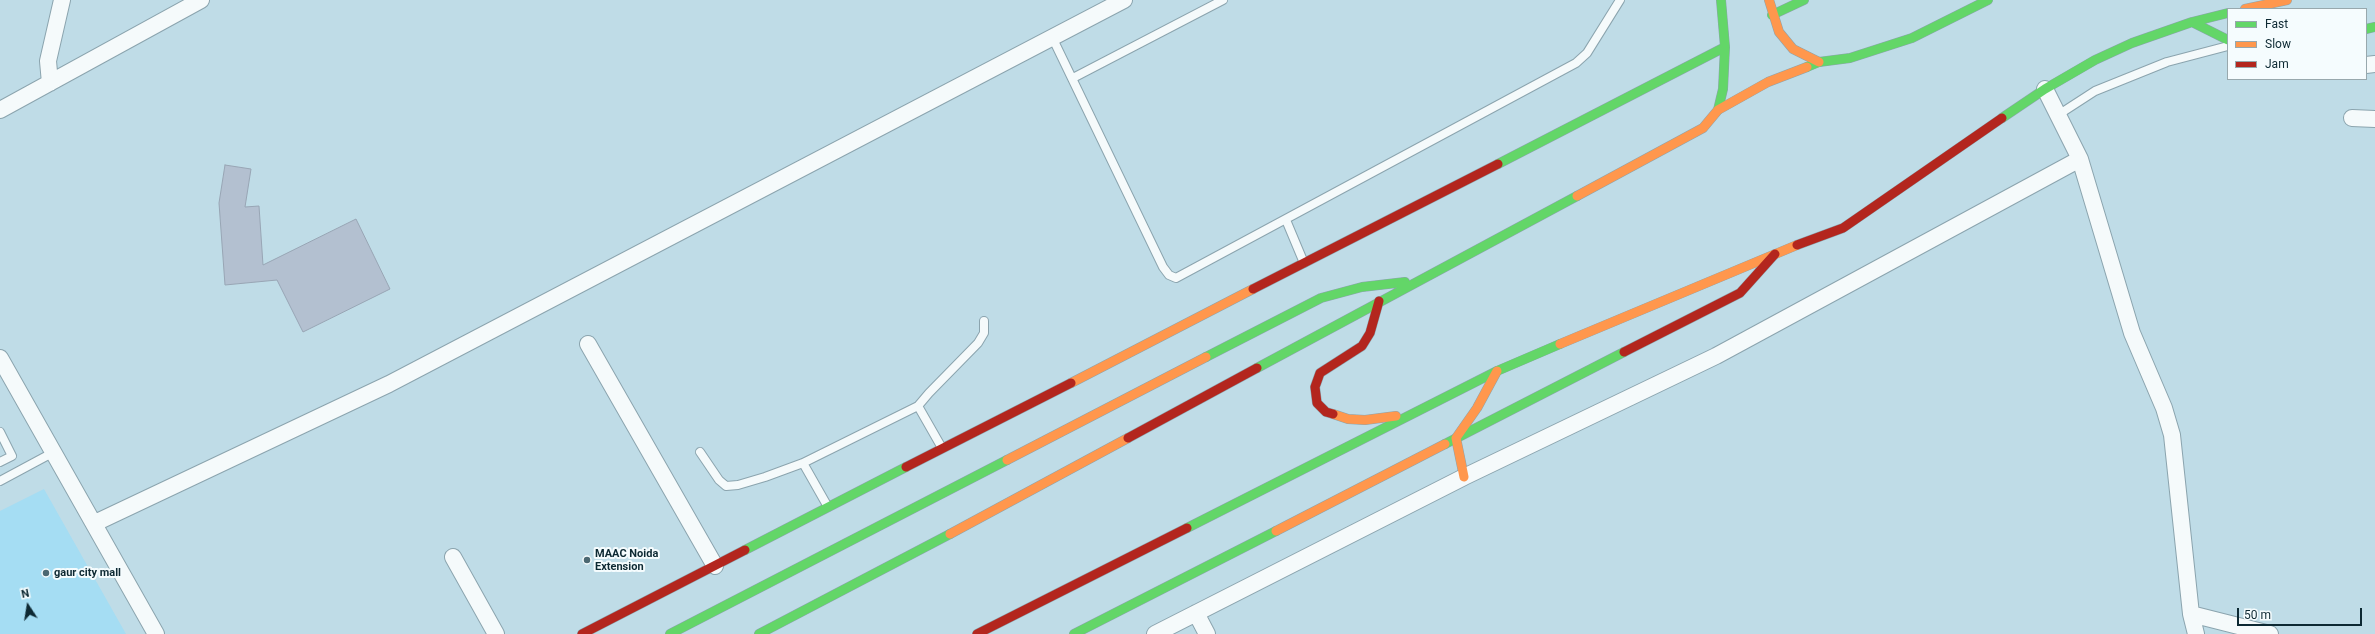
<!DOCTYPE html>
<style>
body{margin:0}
#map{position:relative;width:2375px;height:634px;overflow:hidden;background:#bfdce7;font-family:Roboto,sans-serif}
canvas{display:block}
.legend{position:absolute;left:2227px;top:8px;width:140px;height:72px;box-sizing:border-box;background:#f5fcfe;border:1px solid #98a8ad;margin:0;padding:5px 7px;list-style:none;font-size:12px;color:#0d2933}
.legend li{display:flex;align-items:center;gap:8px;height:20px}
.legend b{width:20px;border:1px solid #98a8ad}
.north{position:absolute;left:8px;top:586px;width:40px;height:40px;-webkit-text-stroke:3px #f5fcfe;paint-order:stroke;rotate:348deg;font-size:11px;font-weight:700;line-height:16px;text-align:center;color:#0d2933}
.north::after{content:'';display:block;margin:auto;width:14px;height:18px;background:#0d2933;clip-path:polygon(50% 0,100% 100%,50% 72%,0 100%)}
.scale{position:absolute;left:2237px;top:608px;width:125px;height:18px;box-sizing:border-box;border:2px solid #0d2933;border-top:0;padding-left:5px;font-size:12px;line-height:14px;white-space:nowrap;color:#0d2933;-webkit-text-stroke:3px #f5fcfe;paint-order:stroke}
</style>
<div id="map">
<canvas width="2375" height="634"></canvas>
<ul class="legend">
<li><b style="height:5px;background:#63d668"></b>Fast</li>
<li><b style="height:5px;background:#ff974d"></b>Slow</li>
<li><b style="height:5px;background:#b3261e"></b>Jam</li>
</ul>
<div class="north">N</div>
<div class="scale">50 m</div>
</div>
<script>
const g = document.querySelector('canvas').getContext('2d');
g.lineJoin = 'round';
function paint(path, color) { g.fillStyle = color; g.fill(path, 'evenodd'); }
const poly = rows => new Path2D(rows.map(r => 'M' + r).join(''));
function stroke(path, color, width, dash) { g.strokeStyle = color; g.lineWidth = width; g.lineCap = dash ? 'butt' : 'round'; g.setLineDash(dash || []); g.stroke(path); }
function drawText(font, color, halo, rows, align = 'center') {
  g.font = font + ' Roboto,sans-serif'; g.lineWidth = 4; g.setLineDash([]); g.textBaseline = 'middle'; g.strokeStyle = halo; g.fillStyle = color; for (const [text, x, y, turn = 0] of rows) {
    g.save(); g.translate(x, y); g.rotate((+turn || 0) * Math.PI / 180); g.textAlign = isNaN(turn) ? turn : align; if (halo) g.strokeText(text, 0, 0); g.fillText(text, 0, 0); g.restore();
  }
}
const built = poly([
 [44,489,126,634,0,634,0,511]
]);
const building = poly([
 [225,165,251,169,245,207,259,206,263,265,356,219,390,289,303,332,277,280,225,285,219,203,225,165]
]);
const lane = poly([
 [1053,39,1163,267,1169,275,1176,278,1576,63,1587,53,1620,0],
 [1073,78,1223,0],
 [2058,115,2095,91,2167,62,2228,46],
 [1286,220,1304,263],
 [918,406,942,448],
 [0,432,12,456,0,462],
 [700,452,719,480,726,486,738,485,765,477,803,463,918,406,929,393,978,343,984,333,984,321],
 [803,463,828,507],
 [0,481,54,452]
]);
const street = poly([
 [2366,65,2375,64],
 [50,83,48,61,62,0],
 [2045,89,2080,159,2132,333,2164,408,2172,435,2191,614,2196,634],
 [0,110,201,0],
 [2352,118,2375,119],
 [588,344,715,566],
 [0,358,156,634],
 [95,523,389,384,1124,0],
 [453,557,496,634],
 [1196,613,1207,634],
 [2191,614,2270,634],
 [1155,634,1464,477,1716,356,2080,159]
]);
const fast = poly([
 [1772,15,1804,0],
 [2192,22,2228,40],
 [2366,29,2375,27],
 [1807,67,1819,62,1850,58,1912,38,1988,0],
 [1718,110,1723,89,1725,47,1721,0],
 [2002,118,2045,89,2095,60,2132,43,2192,22,2228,13],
 [1498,164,1725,47],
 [1206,357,1321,298,1362,287,1405,282],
 [1257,368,1577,196],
 [1445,444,1624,352],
 [1187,528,1497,371,1560,344],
 [745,550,906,467],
 [670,634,1007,460],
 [759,634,950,534],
 [1074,634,1276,531]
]);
const slow = poly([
 [1769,0,1779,32,1793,49,1819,62],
 [2245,9,2287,0],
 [1577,196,1703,128,1718,110,1768,82,1807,67],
 [1560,344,1797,245],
 [1071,383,1253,289],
 [1333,414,1348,419,1365,420,1396,416],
 [1007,460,1206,357],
 [1464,477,1456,438,1477,408,1497,371],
 [1276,531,1445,444],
 [950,534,1128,438]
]);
const jam = poly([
 [1797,245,1843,228,2002,118],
 [1253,289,1498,164],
 [1624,352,1740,293,1775,254],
 [1333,414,1326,412,1317,403,1315,387,1320,373,1362,346,1370,333,1379,301],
 [1128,438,1257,368],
 [906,467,1071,383],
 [582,634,745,550],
 [977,634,1187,528]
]);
const markers = [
 [587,560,4,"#4b6872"],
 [46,573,4,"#4b6872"]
];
const poiNames = [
 ["MAAC Noida",595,554],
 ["Extension",595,567],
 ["gaur city mall",54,573]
];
paint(built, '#a5ddf3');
paint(building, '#b3c0d0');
stroke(building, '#98a5b4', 1);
stroke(lane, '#8ba4ae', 10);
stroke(street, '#8ba4ae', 18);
stroke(fast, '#8ba4ae', 10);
stroke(slow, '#8ba4ae', 10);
stroke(jam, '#8ba4ae', 10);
stroke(lane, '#f5fafb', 8);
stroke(street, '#f5fafb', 16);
stroke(fast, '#63d668', 9);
stroke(slow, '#ff974d', 9);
stroke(jam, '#b3261e', 9);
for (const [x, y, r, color] of markers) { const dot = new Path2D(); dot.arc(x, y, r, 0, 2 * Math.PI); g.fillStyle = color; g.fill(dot); stroke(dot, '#f5fcfe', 1.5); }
drawText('bold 11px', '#0d2933', '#f5fcfe', poiNames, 'left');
</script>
